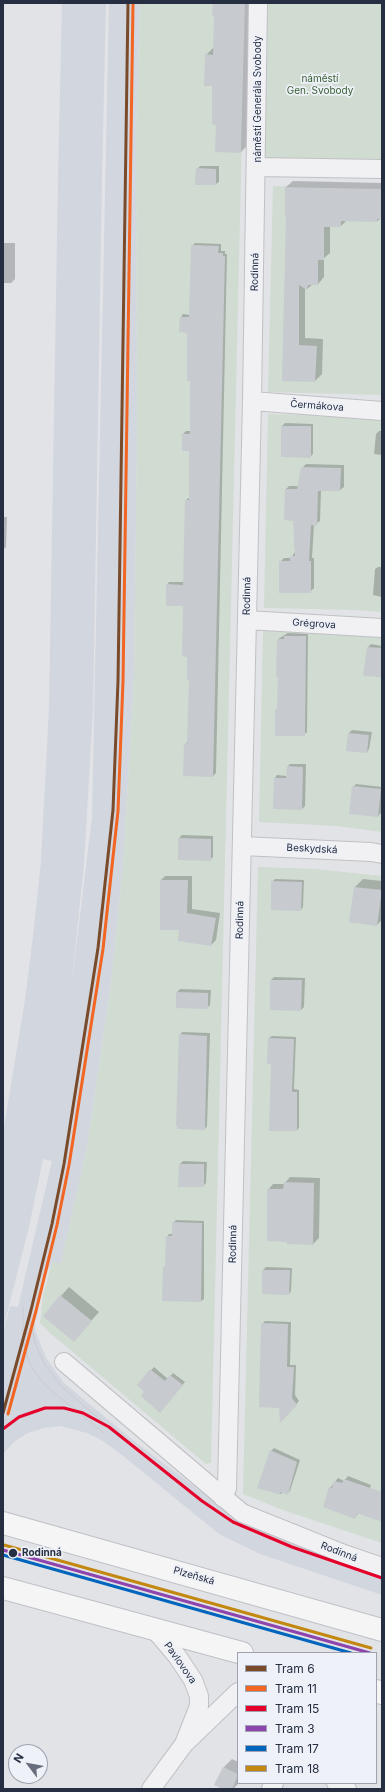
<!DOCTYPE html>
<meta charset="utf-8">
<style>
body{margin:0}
#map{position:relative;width:385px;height:1792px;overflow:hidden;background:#e2e3e7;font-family:Inter,sans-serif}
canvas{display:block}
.frame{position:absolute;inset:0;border:4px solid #262e42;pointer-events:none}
.legend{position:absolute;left:237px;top:1652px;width:140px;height:132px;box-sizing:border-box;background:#eef1f7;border:1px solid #9ea3af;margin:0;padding:5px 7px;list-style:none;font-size:12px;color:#262e42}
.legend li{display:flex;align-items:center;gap:8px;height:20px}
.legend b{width:20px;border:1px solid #9ea3af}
.north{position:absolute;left:8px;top:1744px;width:40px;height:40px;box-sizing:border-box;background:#eef1f7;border:1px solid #9ea3af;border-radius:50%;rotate:302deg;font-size:11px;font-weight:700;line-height:16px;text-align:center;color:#262e42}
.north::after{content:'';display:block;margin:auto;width:14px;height:18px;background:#686d7c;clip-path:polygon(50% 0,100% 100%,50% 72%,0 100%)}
</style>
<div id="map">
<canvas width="385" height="1792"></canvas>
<div class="frame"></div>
<ul class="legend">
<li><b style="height:5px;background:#7a4b2a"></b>Tram 6</li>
<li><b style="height:5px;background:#f26522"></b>Tram 11</li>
<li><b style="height:5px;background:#e4002b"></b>Tram 15</li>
<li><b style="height:5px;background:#8e44ad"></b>Tram 3</li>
<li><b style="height:5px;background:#0065bd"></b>Tram 17</li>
<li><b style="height:5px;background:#c38810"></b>Tram 18</li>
</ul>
<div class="north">N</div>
</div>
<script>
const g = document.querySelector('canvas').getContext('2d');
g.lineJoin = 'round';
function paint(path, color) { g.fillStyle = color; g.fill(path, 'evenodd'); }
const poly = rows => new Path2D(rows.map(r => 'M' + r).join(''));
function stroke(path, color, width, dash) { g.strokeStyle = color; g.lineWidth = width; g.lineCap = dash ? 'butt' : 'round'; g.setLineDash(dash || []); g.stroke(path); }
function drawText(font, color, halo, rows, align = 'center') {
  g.font = font + ' Inter,sans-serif'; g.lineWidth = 3.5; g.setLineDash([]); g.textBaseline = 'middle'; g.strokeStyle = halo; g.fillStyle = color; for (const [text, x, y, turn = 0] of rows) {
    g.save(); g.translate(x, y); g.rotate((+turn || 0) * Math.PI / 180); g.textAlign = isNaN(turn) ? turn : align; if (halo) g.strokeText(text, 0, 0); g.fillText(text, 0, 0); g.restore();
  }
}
const built = poly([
 [62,3,106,3,102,179,93,709,84,864,71,990,92,817,109,3,140,3,136,132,137,432,134,680,123,866,112,975,87,1148,61,1264,52,1262,41,1286,35,1316,35,1330,46,1358,64,1383,134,1441,203,1493,240,1518,382,1572,382,1595,260,1554,219,1534,122,1455,103,1441,87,1433,60,1426,44,1428,28,1433,15,1441,3,1454,3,1332,10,1306,18,1307,52,1161,43,1159,29,1227,3,1329,3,1133,25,1000,34,928,41,861,49,707,58,178]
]);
const green = poly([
 [140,3,245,3,211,1462,206,1464,50,1333,40,1323,43,1295,52,1262,61,1263,87,1148,112,975,123,866,134,680,137,432,136,132],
 [258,3,382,3,382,169,257,167],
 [273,186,382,189,382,395,268,392],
 [268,414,382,417,382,612,357,610,264,608],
 [263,630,382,634,382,832,337,826,259,822],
 [258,867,315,869,382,876,382,1543,283,1510,243,1494]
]);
const shadow = poly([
 [214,3,252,3,249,144,241,152,217,124,213,85,206,55,214,47,215,16],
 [200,166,219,166,219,182,216,184,197,169],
 [293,181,382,183,382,218,377,221,346,221,341,226,330,226,330,253,324,258,324,277,318,284,313,284,307,289,305,288,305,338,323,339,322,374,315,381,283,380,287,216,286,187],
 [3,243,15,243,15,279,11,283,3,283],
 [195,243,221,244,221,251,225,251,225,254,227,254,216,773,213,776,185,745,188,741,190,679,184,605,167,585,169,582,184,582,186,500,190,497,190,450,183,434,186,431,191,431,191,380,188,332,181,317,183,314,190,315,192,246],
 [285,423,313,424,313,454,310,457,282,426],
 [379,431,382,431,382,455,374,454,376,434],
 [306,464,344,465,344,487,340,490,321,490,320,521,314,525,312,558,314,558,314,588,310,592,280,562,284,558,291,558,295,552,294,520,286,489,289,486,299,486,302,468],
 [3,517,7,517,6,547,3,550],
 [378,567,382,567,382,597,373,595,375,569],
 [288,633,308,634,307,732,304,735,276,710,278,708,278,639],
 [371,644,382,646,382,677,364,675,368,647],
 [352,730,372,732,369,749,367,752,347,750,349,733],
 [290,764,306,764,305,806,302,809,274,808,275,778,277,775,287,776,288,766],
 [356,784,382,787,381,813,378,816,353,787],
 [182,835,213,836,213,857,210,860,179,838],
 [165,876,192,876,192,909,220,913,216,940,211,945,180,929,161,880],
 [275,879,304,880,303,907,301,910,272,882],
 [363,879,382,881,382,920,377,925,350,922,355,887],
 [274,977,305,978,304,1007,301,1010,271,980],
 [180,989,211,990,210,1005,207,1008,177,992],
 [182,1032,210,1033,207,1126,205,1129,180,1035],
 [272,1036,296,1037,294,1089,299,1090,299,1128,297,1130,272,1063,269,1038],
 [183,1161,207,1162,206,1183,203,1186,180,1164],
 [290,1177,320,1178,319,1238,313,1244,268,1190,273,1184,284,1184],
 [176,1220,204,1221,204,1299,201,1301,164,1267,166,1265,167,1237,169,1234,173,1234,173,1223],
 [266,1267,292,1268,291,1291,289,1294,263,1293,263,1270],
 [69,1287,99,1312,74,1340,61,1296],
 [265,1321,291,1322,290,1365,296,1365,295,1395,299,1401,281,1420,280,1407,262,1324],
 [154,1367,168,1379,173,1373,185,1382,163,1408,138,1385],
 [274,1448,300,1460,290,1491,287,1493,283,1492,281,1494,259,1487,271,1451],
 [348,1476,371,1485,367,1497,382,1502,382,1520,358,1513,355,1518,330,1488,338,1478,344,1481],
 [232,1759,238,1762,239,1783,233,1789,225,1789,215,1784,224,1767]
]);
const building = poly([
 [213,3,245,3,241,153,215,152,216,125,212,124,212,86,204,86,205,54,213,55,214,16,212,16],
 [196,168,216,169,216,185,195,185],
 [285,187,382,189,382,219,377,219,377,222,341,221,341,227,324,227,324,260,318,260,318,285,308,285,307,290,299,285,299,345,317,346,315,382,282,381,286,217,285,217],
 [191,245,219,246,218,253,223,253,223,256,225,256,213,777,183,776,184,744,187,744,189,680,187,680,187,657,182,656,183,606,166,606,166,584,183,585,185,500,189,500,189,451,182,451,182,434,190,434,190,381,187,381,187,333,179,332,180,317,189,317],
 [281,426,311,426,311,458,281,457],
 [301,467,341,468,340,491,318,491,317,526,311,525,309,561,311,561,311,593,279,593,279,561,290,561,290,556,295,556,293,521,284,520,285,489,297,489],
 [284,636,306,636,305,736,275,736,275,710,277,710,278,677,276,677,277,639,284,639],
 [367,647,382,648,382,677,363,676],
 [348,733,369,735,367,753,346,751],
 [287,766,303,767,302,810,273,809,274,778,286,778],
 [352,786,381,789,378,817,349,814],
 [178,838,211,839,211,861,178,860],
 [160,880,188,880,187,913,216,918,211,946,178,941,179,930,160,930],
 [271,881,302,882,301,911,271,910],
 [354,887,382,890,377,926,349,922],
 [270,980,302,980,301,1011,270,1010],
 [176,992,208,993,208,1009,176,1008],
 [179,1034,207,1036,205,1130,177,1129,177,1126,176,1126],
 [268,1038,294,1039,292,1092,297,1092,297,1131,269,1131,271,1064,267,1064],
 [179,1164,204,1164,204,1187,178,1187],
 [284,1182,314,1183,313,1245,287,1244,287,1242,267,1241,267,1189,283,1189],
 [172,1222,202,1223,201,1302,162,1301,163,1266,165,1266,166,1236,172,1236],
 [262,1270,290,1270,289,1295,262,1294],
 [60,1295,92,1321,74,1342,43,1316],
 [261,1323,288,1324,287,1367,294,1367,292,1398,297,1405,280,1423,279,1408,259,1407],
 [150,1369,165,1381,170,1375,183,1385,160,1413,141,1396,144,1392,137,1385],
 [270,1450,297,1462,288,1495,280,1492,281,1495,257,1488],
 [344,1479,382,1492,382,1522,357,1513,355,1519,323,1507,329,1487,332,1488,334,1481,342,1483],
 [223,1767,238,1774,232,1789,223,1789,214,1785]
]);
const street = poly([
 [257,167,382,169],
 [252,401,382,411],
 [247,620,382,628],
 [242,846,371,852,382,854],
 [64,1362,242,1513,344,1554,382,1567],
 [223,1498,227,1488,252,401,258,3],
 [155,1630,177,1656,193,1680,199,1696,199,1706,184,1744],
 [336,1783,347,1789],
 [151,1789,184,1744,238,1692],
 [271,1789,274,1783]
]);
const primary = poly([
 [3,1523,382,1630],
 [3,1588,242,1653],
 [376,1691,382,1693]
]);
const tram = poly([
 [23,1306,23,1341,28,1359,34,1371,48,1388,104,1433],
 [31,1310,31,1322,35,1343,45,1365,62,1387,109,1427]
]);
const tram1 = poly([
 [3,1413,31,1310,52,1224,64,1164,98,948,113,810,118,681,128,3]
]);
const tram2 = poly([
 [8,1414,36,1311,57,1225,69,1165,103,949,118,811,123,681,133,3]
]);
const tram3 = poly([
 [3,1429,19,1417,45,1408,64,1408,83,1413,109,1427,202,1501,233,1522,292,1547,382,1578]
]);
const tram4 = poly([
 [3,1550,370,1653]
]);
const tram5 = poly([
 [3,1555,351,1653]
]);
const tram6 = poly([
 [4,1545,371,1648]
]);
const markers = [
 [13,1553,5,"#262e42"]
];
const parkNames = [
 ["náměstí",320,79],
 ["Gen. Svobody",320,91]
];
const streetNames = [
 ["náměstí Generála Svobody",258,99,-90],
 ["Rodinná",255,272,-89],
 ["Čermákova",317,406,4],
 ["Rodinná",247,596,-89],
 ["Grégrova",314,624,4],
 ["Beskydská",312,849,3],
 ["Rodinná",240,920,-89],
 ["Rodinná",233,1244,-89],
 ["Rodinná",339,1552,21],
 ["Plzeňská",194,1576,16],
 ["Pavlovova",180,1663,55]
];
const stopNames = [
 ["Rodinná",22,1553]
];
paint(built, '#d2d6de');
paint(green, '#d0dbd1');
paint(shadow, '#0003');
paint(building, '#c7cace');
stroke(street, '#c0c1c5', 20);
stroke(primary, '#bdc0c5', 24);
stroke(street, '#f1f1f3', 18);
stroke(primary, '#f5f5f6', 22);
stroke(tram, '#cacbcf', 1);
stroke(tram1, '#7a4b2a', 3);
stroke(tram2, '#f26522', 3);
stroke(tram3, '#e4002b', 3);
stroke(tram4, '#8e44ad', 3);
stroke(tram5, '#0065bd', 3);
stroke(tram6, '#c38810', 3);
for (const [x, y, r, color] of markers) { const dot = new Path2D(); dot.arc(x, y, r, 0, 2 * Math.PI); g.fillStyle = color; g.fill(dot); stroke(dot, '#eef1f7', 1.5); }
drawText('10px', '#365f32', '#eef1f7', parkNames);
drawText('10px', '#262e42', '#eef1f7', streetNames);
drawText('bold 10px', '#262e42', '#eef1f7', stopNames, 'left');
</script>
